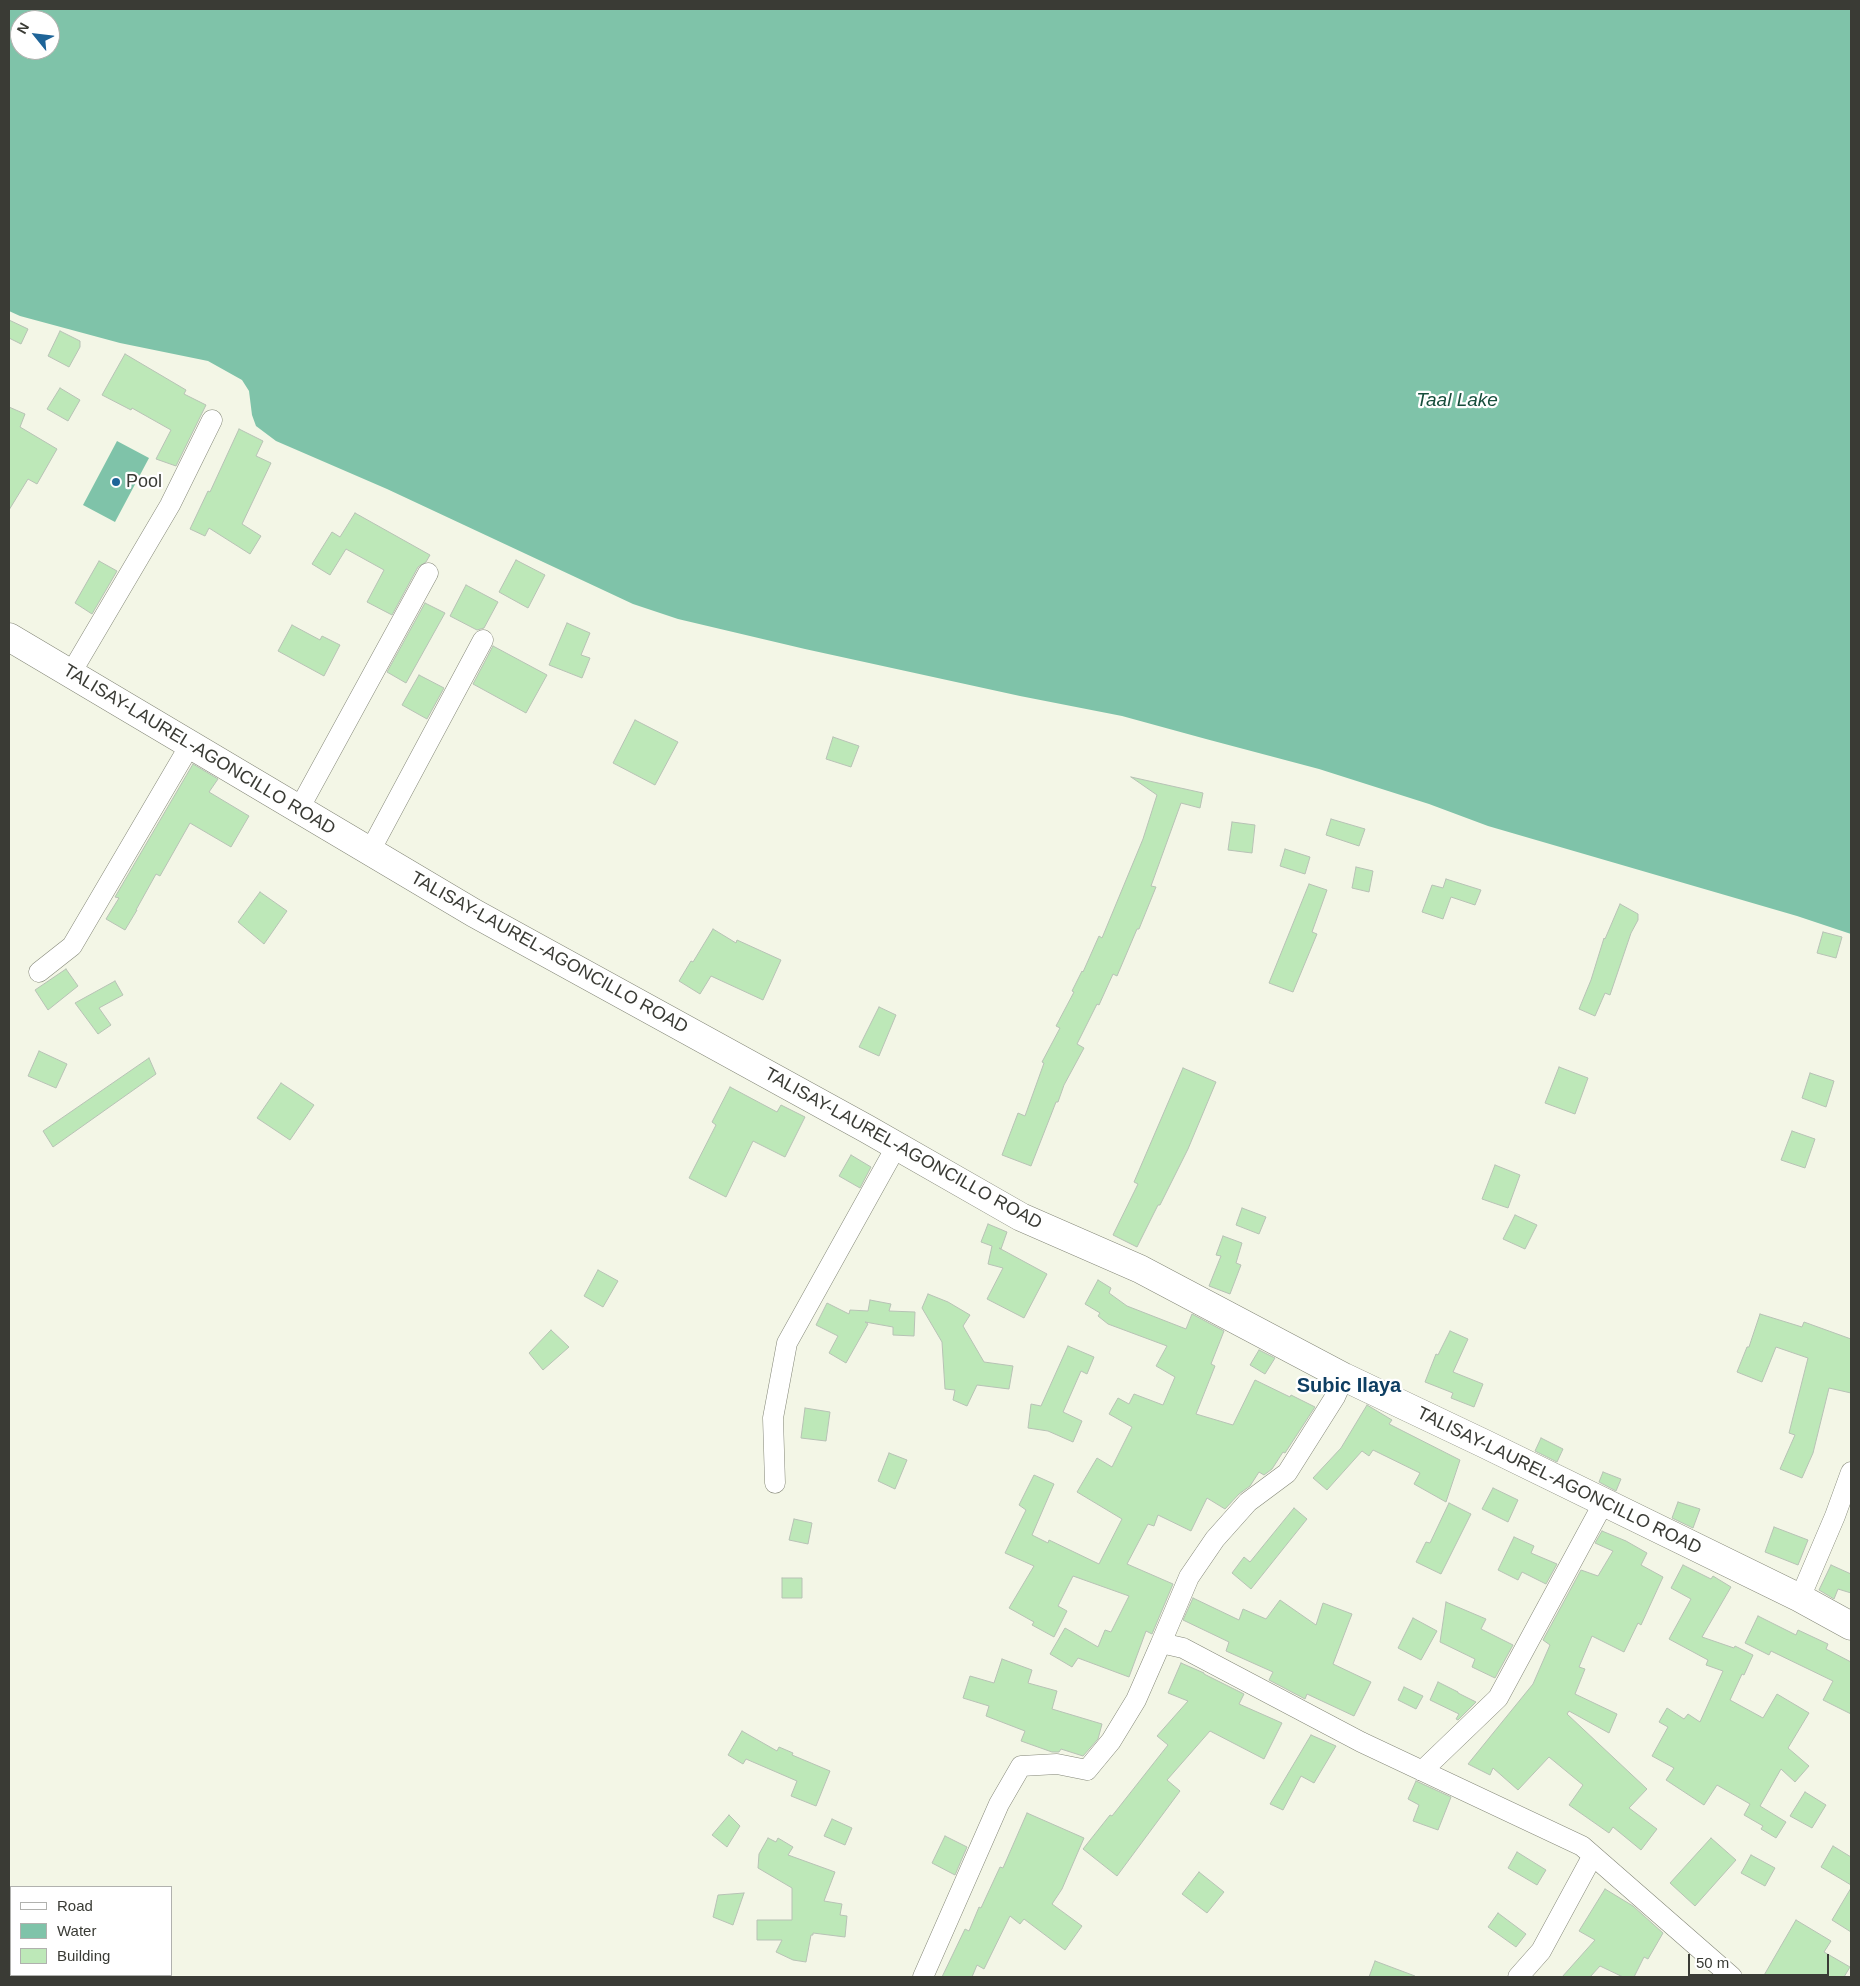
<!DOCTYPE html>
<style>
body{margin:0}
#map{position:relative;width:1860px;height:1986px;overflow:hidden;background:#f3f6e6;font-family:Helvetica,sans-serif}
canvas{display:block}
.frame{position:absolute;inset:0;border:10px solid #3a3b35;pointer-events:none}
.legend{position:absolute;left:10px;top:1886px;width:162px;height:90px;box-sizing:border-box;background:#fff;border:1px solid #b0b1ae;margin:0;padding:6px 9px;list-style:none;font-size:15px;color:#3a3b35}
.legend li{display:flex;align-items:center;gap:10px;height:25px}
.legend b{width:25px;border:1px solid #b0b1ae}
.north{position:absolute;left:10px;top:10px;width:50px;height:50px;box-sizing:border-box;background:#fff;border:1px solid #b0b1ae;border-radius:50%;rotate:299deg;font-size:14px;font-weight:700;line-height:20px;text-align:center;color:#3a3b35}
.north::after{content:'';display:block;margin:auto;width:18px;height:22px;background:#1e6498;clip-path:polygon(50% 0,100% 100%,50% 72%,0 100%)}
.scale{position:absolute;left:1688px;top:1954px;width:141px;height:22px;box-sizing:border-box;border:2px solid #3a3b35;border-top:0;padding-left:6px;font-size:15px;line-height:18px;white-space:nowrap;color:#3a3b35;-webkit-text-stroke:4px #fff;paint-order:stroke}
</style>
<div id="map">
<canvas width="1860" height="1986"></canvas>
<div class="frame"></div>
<ul class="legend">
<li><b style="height:6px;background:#fff"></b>Road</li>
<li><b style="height:14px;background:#7fc3a9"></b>Water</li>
<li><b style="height:14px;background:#bde8b8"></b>Building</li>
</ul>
<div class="north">N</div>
<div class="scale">50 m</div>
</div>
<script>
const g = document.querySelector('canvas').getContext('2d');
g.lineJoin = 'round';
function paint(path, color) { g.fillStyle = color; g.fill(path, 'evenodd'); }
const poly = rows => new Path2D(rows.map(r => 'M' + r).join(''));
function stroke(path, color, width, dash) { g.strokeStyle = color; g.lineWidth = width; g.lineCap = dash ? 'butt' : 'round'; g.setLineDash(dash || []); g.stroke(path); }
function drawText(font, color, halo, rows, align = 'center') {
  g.font = font + ' Helvetica,sans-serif'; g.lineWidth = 4.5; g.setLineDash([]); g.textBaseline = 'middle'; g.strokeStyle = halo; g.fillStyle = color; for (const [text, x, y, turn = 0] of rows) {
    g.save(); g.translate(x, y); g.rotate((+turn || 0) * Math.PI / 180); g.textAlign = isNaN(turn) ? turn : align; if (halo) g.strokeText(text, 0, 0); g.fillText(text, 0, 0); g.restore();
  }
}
const water = poly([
 [9,9,1851,9,1851,934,1797,916,1488,826,1429,804,1319,769,1206,739,1122,716,1020,696,805,649,678,619,633,604,387,489,276,441,256,426,252,415,249,391,242,380,208,361,120,343,20,316,9,311],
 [20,20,50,20,50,50,20,50],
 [117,441,149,458,115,522,83,505]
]);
const building = poly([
 [9,320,28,329,21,344,9,338,9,320],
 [60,331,80,341,80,347,69,367,48,356,60,331],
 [125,354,186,390,184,394,206,405,176,466,156,459,171,430,132,408,131,410,102,395,125,354],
 [60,388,80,400,68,421,47,409,60,388],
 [9,407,25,414,20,427,57,449,37,484,28,479,9,510,9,407],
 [239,429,263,441,256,456,271,463,242,524,261,536,250,554,209,528,205,536,190,529,208,491,210,492,239,429],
 [355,513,430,555,426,562,418,567,392,615,367,602,384,570,346,549,330,575,312,564,332,532,340,537,355,513],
 [516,560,545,575,528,608,499,592,516,560],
 [99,561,117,571,92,614,75,603,99,561],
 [466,585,498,602,484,628,477,630,450,616,466,585],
 [425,603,445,613,406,683,387,672,425,603],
 [567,623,590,633,581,655,590,658,582,678,549,665,567,623],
 [292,625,320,640,322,636,340,645,324,676,278,651,292,625],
 [493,646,547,675,526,713,473,684,493,646],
 [419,675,444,688,427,719,402,705,419,675],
 [635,720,678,742,655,785,613,763,635,720],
 [833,737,859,746,851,767,826,759,833,737],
 [193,764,218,779,209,792,249,816,231,847,190,823,160,876,156,874,136,910,137,910,125,930,106,919,119,898,115,897,193,764],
 [1131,777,1203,793,1200,808,1181,803,1151,886,1156,887,1139,929,1137,929,1117,976,1113,974,1099,1005,1097,1004,1077,1044,1084,1048,1064,1085,1058,1102,1056,1102,1031,1166,1002,1155,1018,1113,1025,1116,1044,1063,1042,1062,1060,1028,1056,1026,1074,992,1072,991,1082,971,1083,972,1099,936,1102,938,1143,839,1157,795,1131,777],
 [1331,819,1365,829,1359,846,1326,835,1331,819],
 [1232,822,1255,825,1252,853,1228,850,1232,822],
 [1285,849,1310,857,1305,874,1280,866,1285,849],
 [1356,867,1373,871,1369,892,1352,888,1356,867],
 [1446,879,1481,890,1475,905,1451,897,1443,919,1422,912,1432,885,1443,888,1446,879],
 [1309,884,1327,890,1312,932,1317,934,1293,992,1269,983,1309,884],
 [260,892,287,911,264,944,238,922,260,892],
 [1620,904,1638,914,1638,920,1631,933,1610,995,1605,993,1595,1016,1579,1009,1591,980,1604,938,1605,939,1620,904],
 [713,929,736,943,737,940,781,960,763,1000,711,976,700,994,679,981,691,961,693,962,713,929],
 [1823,932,1842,937,1836,958,1817,953,1823,932],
 [66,969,78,986,48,1010,35,990,66,969],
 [115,981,123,995,99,1008,111,1025,98,1034,75,1003,115,981],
 [879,1007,896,1015,879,1056,859,1047,879,1007],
 [39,1051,67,1064,56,1088,28,1076,39,1051],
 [149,1058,156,1074,53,1147,43,1131,149,1058],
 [1559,1067,1588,1078,1575,1114,1545,1103,1559,1067],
 [1183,1068,1216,1082,1188,1149,1160,1205,1158,1205,1137,1247,1113,1235,1138,1184,1134,1182,1183,1068],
 [1810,1073,1834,1081,1826,1107,1802,1098,1810,1073],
 [281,1083,314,1105,290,1140,257,1118,281,1083],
 [730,1087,777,1112,781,1105,805,1117,785,1157,753,1141,726,1197,689,1178,716,1125,712,1122,730,1087],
 [1792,1131,1815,1139,1805,1168,1781,1160,1792,1131],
 [851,1155,871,1167,860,1188,839,1176,851,1155],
 [1495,1165,1520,1175,1508,1208,1482,1199,1495,1165],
 [1242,1208,1266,1217,1259,1234,1236,1225,1242,1208],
 [1515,1215,1537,1225,1525,1249,1503,1239,1515,1215],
 [988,1224,1007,1232,1001,1249,999,1248,1047,1274,1024,1318,987,1299,1003,1268,988,1264,992,1246,981,1242,988,1224],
 [1223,1236,1242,1243,1236,1263,1241,1265,1230,1294,1209,1286,1221,1256,1216,1255,1223,1236],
 [598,1270,618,1281,603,1307,584,1296,598,1270],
 [1098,1280,1111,1288,1109,1293,1127,1306,1186,1329,1192,1314,1224,1331,1211,1364,1215,1366,1196,1414,1233,1425,1255,1380,1290,1397,1291,1395,1315,1407,1285,1453,1283,1452,1272,1469,1264,1475,1259,1472,1250,1486,1239,1494,1225,1509,1207,1498,1191,1531,1158,1515,1154,1526,1148,1524,1127,1564,1173,1584,1152,1634,1146,1631,1129,1677,1078,1658,1072,1667,1050,1654,1065,1628,1098,1647,1105,1630,1111,1632,1129,1596,1073,1576,1058,1606,1067,1611,1054,1637,1032,1625,1034,1622,1009,1608,1034,1566,1005,1553,1026,1510,1019,1505,1034,1475,1054,1484,1032,1535,1048,1543,1049,1540,1099,1564,1122,1519,1077,1492,1097,1458,1112,1467,1132,1427,1109,1414,1118,1398,1129,1404,1134,1394,1163,1405,1175,1377,1156,1366,1167,1346,1108,1324,1098,1316,1100,1313,1085,1304,1098,1280],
 [928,1294,948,1302,970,1315,963,1326,984,1362,1013,1366,1009,1389,977,1385,967,1406,953,1400,955,1390,945,1389,942,1342,922,1308,928,1294],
 [870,1300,891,1304,889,1311,915,1312,914,1336,893,1335,893,1327,865,1322,868,1324,846,1363,829,1353,838,1336,816,1325,827,1303,849,1314,850,1310,868,1311,870,1300],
 [1760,1314,1802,1327,1804,1322,1851,1339,1851,1393,1829,1388,1813,1453,1802,1478,1780,1469,1795,1435,1789,1433,1808,1358,1776,1347,1762,1382,1737,1372,1747,1347,1749,1347,1760,1314],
 [551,1330,569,1347,543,1370,529,1353,551,1330],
 [1450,1331,1468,1339,1453,1372,1483,1384,1474,1407,1451,1398,1453,1393,1425,1382,1436,1354,1438,1355,1450,1331],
 [1068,1346,1094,1357,1087,1374,1081,1371,1063,1412,1082,1421,1073,1442,1048,1431,1028,1428,1031,1404,1041,1406,1068,1346],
 [1259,1350,1275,1358,1265,1374,1250,1365,1259,1350],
 [1367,1405,1392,1420,1389,1424,1460,1460,1446,1502,1414,1484,1420,1473,1373,1450,1369,1456,1362,1451,1327,1490,1313,1478,1341,1448,1367,1405],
 [805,1408,830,1412,826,1441,801,1438,805,1408],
 [1541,1438,1563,1449,1557,1462,1535,1451,1541,1438],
 [889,1453,907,1460,895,1489,878,1481,889,1453],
 [1603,1472,1621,1479,1616,1491,1599,1482,1603,1472],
 [1493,1488,1518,1500,1508,1522,1482,1509,1493,1488],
 [1678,1502,1700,1509,1693,1528,1672,1518,1678,1502],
 [1449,1503,1471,1514,1441,1574,1416,1562,1426,1542,1430,1543,1449,1503],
 [1294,1508,1307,1519,1251,1589,1232,1573,1244,1557,1250,1562,1294,1508],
 [794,1519,812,1523,808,1544,789,1540,794,1519],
 [1774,1527,1808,1540,1798,1565,1765,1552,1774,1527],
 [1602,1531,1626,1541,1647,1553,1641,1565,1663,1577,1641,1625,1638,1623,1624,1652,1592,1636,1579,1667,1585,1669,1575,1694,1617,1714,1609,1733,1569,1711,1567,1714,1647,1789,1629,1808,1657,1829,1641,1850,1613,1827,1609,1833,1569,1805,1583,1785,1549,1757,1518,1790,1493,1768,1490,1775,1468,1764,1533,1684,1550,1645,1543,1640,1581,1570,1598,1576,1613,1551,1595,1543,1602,1531],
 [1514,1537,1534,1546,1531,1553,1557,1564,1546,1584,1522,1572,1518,1580,1498,1570,1514,1537],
 [1683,1565,1711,1579,1713,1576,1731,1587,1702,1637,1734,1648,1735,1646,1753,1655,1744,1675,1742,1674,1730,1700,1763,1718,1777,1694,1809,1713,1788,1748,1809,1766,1795,1782,1781,1769,1760,1806,1786,1822,1776,1838,1761,1829,1763,1826,1744,1815,1750,1804,1717,1785,1704,1805,1666,1780,1674,1768,1652,1756,1668,1727,1659,1722,1667,1708,1684,1719,1688,1714,1700,1722,1723,1671,1706,1665,1708,1660,1669,1639,1691,1599,1671,1588,1683,1565],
 [1831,1565,1851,1574,1851,1593,1838,1589,1834,1599,1819,1590,1831,1565],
 [782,1578,802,1578,802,1598,782,1598,782,1578],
 [1193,1598,1239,1620,1243,1609,1266,1619,1280,1600,1316,1625,1323,1603,1352,1614,1333,1664,1371,1682,1354,1716,1307,1694,1305,1699,1269,1680,1273,1672,1226,1651,1229,1642,1183,1620,1193,1598],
 [1446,1602,1486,1619,1481,1629,1513,1645,1495,1678,1472,1667,1475,1659,1440,1642,1446,1602],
 [1758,1616,1796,1635,1798,1630,1828,1644,1826,1649,1851,1662,1851,1714,1823,1700,1833,1681,1771,1651,1769,1655,1745,1643,1758,1616],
 [1413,1618,1437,1631,1421,1660,1398,1648,1413,1618],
 [1002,1659,1032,1670,1028,1683,1057,1691,1052,1709,1102,1724,1098,1739,1083,1756,1061,1749,1059,1752,1052,1752,1021,1741,1025,1731,986,1716,989,1706,963,1698,970,1676,994,1683,1002,1659],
 [1181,1663,1204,1673,1204,1674,1244,1694,1239,1704,1282,1723,1264,1759,1210,1731,1167,1780,1180,1791,1117,1876,1083,1849,1110,1815,1112,1816,1168,1745,1157,1736,1188,1701,1168,1693,1181,1663],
 [1438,1682,1458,1692,1458,1693,1476,1702,1458,1720,1456,1719,1459,1714,1430,1700,1438,1682],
 [1404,1687,1423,1696,1416,1709,1398,1700,1404,1687],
 [742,1731,777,1751,779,1747,793,1753,792,1755,830,1771,816,1806,791,1796,797,1781,746,1759,743,1764,728,1755,742,1731],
 [1311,1735,1336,1746,1314,1783,1301,1776,1283,1810,1270,1804,1311,1735],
 [1416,1781,1451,1797,1438,1830,1413,1821,1419,1805,1408,1799,1416,1781],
 [1805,1792,1826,1805,1812,1828,1790,1816,1805,1792],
 [1027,1813,1084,1838,1062,1889,1052,1904,1082,1926,1065,1950,1024,1919,1020,1924,1010,1916,984,1969,977,1965,972,1977,942,1977,965,1929,969,1931,979,1907,981,1908,1000,1867,1003,1868,1027,1813],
 [729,1815,740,1826,727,1847,712,1835,729,1815],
 [832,1819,852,1828,845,1845,824,1836,832,1819],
 [945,1836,967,1847,955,1875,932,1863,945,1836],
 [768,1838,776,1842,778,1838,793,1847,788,1855,835,1872,824,1901,842,1904,840,1915,847,1916,845,1937,813,1933,813,1935,811,1935,806,1962,793,1960,776,1952,782,1940,757,1940,757,1920,792,1920,792,1888,758,1868,759,1854,768,1838],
 [1711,1838,1736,1860,1695,1906,1670,1883,1711,1838],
 [1833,1846,1851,1857,1851,1885,1821,1867,1833,1846],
 [1517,1852,1546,1870,1537,1885,1508,1868,1517,1852],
 [1751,1855,1775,1868,1765,1886,1741,1873,1751,1855],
 [1199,1872,1224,1892,1207,1913,1182,1894,1199,1872],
 [1851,1888,1851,1932,1832,1920,1851,1888],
 [1605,1889,1633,1906,1663,1933,1648,1959,1644,1957,1634,1977,1623,1977,1600,1966,1590,1977,1562,1977,1595,1940,1579,1931,1605,1889],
 [744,1893,733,1925,713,1917,718,1895,744,1893],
 [1498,1913,1526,1934,1516,1947,1488,1927,1498,1913],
 [1796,1920,1831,1941,1824,1952,1850,1967,1844,1977,1763,1977,1796,1920],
 [1375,1961,1415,1976,1415,1977,1369,1977,1375,1961]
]);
const street = poly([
 [71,673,170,505,212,420],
 [299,809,428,573],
 [370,851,483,640],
 [39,972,72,946,190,745],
 [1344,1377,1335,1397,1287,1473,1248,1502,1215,1539,1189,1577,1161,1643,1183,1648,1361,1742,1582,1846,1732,1977],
 [775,1483,773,1418,787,1343,896,1147],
 [1800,1598,1835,1516,1851,1472],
 [1422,1771,1498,1698,1604,1502],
 [923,1977,999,1804,1021,1766,1057,1764,1087,1770,1111,1741,1136,1700,1161,1643],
 [1518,1977,1541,1951,1592,1857]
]);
const secondary = poly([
 [9,637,474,913,867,1129,1021,1217,1140,1269,1344,1377,1485,1444,1800,1598,1851,1626]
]);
const markers = [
 [116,482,5,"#1e6498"]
];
const poiNames = [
 ["Pool",126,482]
];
const streetNames = [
 ["TALISAY-LAUREL-AGONCILLO ROAD",199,750,31],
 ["TALISAY-LAUREL-AGONCILLO ROAD",549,953,29],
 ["TALISAY-LAUREL-AGONCILLO ROAD",903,1149,29],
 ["TALISAY-LAUREL-AGONCILLO ROAD",1559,1481,26]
];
const waterNames = [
 ["Taal Lake",1457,401]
];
const quarterNames = [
 ["Subic Ilaya",1349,1386]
];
paint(water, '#7fc3a9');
paint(building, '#bde8b8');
stroke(building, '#b7c2b5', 1);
stroke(street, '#848778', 21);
stroke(secondary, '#848778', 29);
stroke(street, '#fff', 20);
stroke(secondary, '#fff', 28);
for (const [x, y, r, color] of markers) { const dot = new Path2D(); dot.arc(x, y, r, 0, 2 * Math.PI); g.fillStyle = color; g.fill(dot); stroke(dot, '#fff', 2); }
drawText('18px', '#3a3b35', '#fff', poiNames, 'left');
drawText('18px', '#3a3b35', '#fff', streetNames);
drawText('italic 19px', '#164e3c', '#fff', waterNames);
drawText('bold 20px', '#0e3e62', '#fff', quarterNames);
</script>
